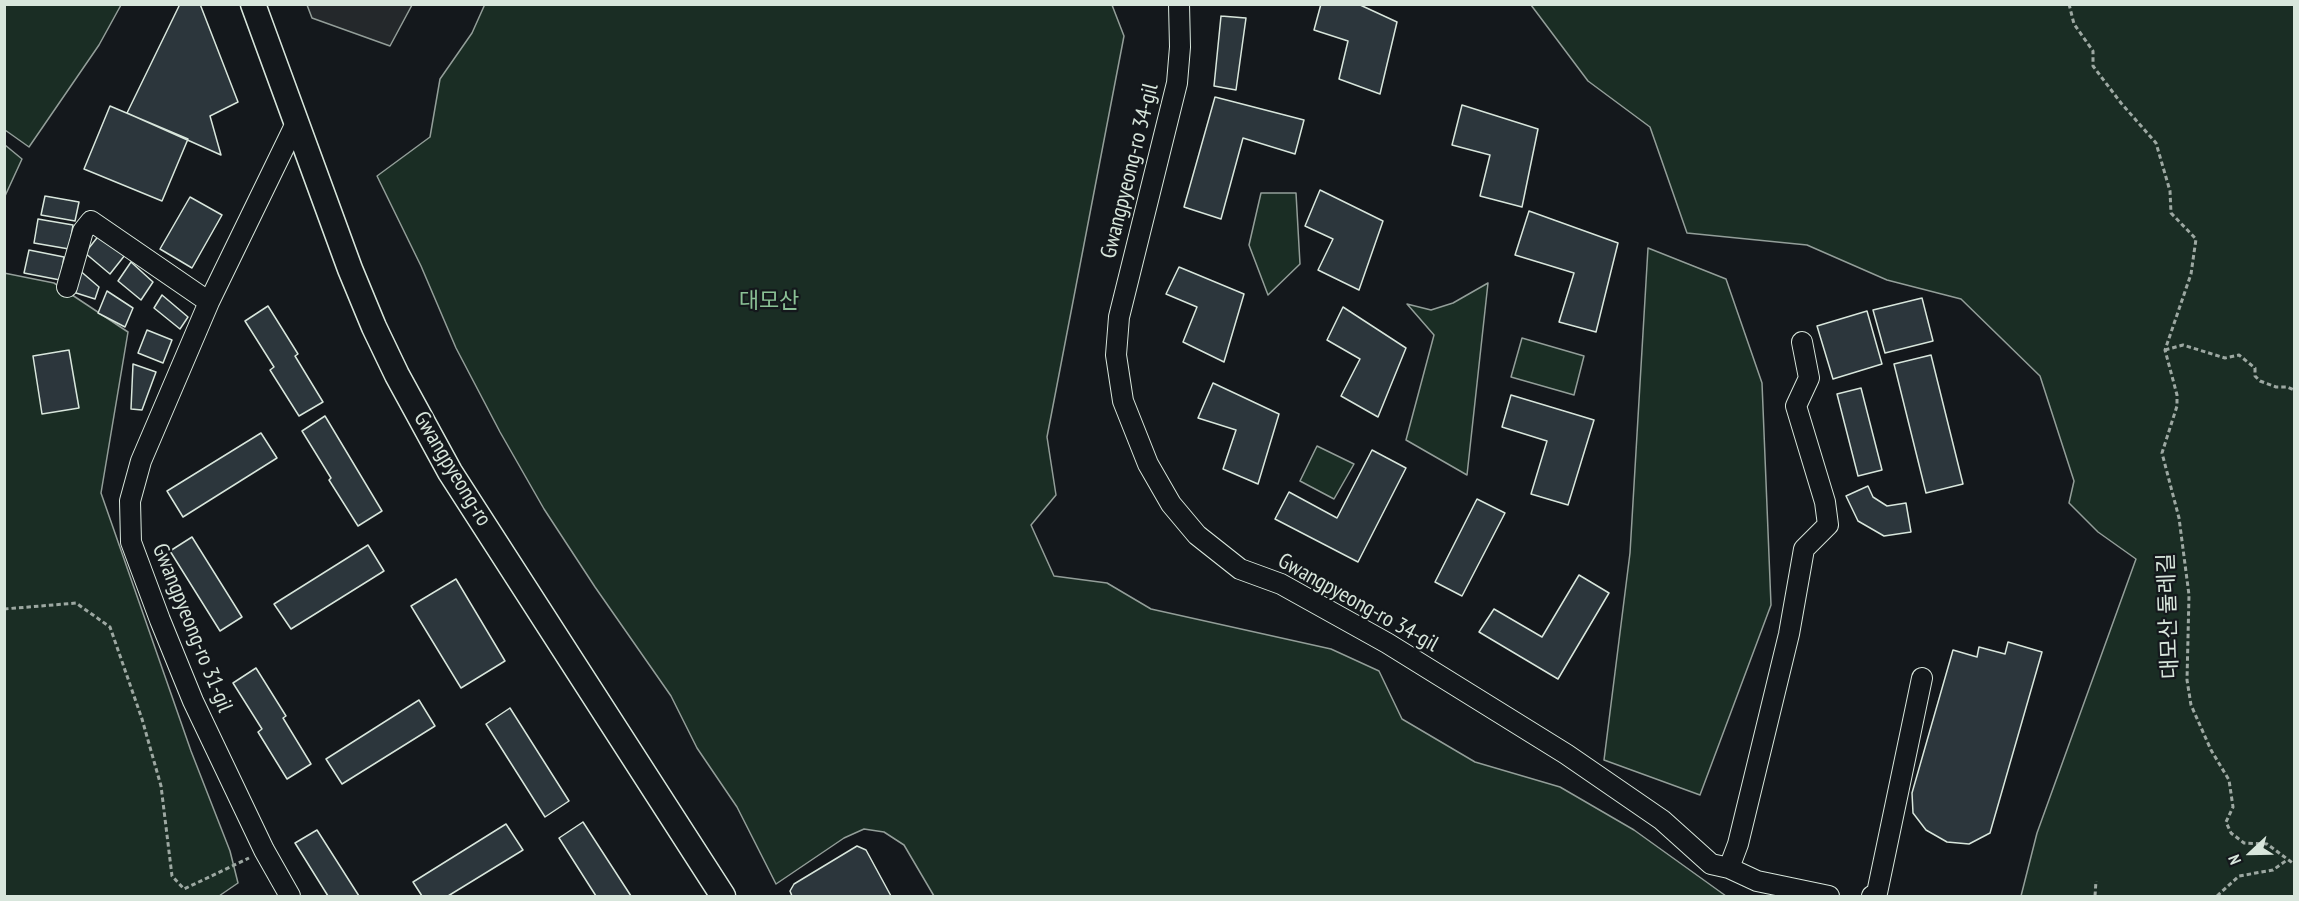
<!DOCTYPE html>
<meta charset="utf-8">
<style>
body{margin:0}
#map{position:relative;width:2299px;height:901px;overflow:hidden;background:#14181c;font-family:"PT Sans Narrow",sans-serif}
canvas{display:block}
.frame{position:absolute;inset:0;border:6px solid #d8e6dc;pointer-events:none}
.north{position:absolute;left:2221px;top:823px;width:60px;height:60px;-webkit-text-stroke:4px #14181c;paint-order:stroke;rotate:248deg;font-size:16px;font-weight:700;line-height:24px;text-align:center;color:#d8e6dc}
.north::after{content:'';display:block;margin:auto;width:21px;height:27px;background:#d8e6dc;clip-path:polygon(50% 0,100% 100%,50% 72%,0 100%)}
</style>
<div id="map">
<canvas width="2299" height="901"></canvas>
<div class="frame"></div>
<div class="north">N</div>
</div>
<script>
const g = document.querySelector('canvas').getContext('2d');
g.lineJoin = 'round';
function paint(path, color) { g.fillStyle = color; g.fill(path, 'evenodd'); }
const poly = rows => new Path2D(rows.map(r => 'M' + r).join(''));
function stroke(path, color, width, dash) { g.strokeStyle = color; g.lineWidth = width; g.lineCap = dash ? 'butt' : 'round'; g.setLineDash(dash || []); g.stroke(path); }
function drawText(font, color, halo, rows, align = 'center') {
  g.font = font + ' "PT Sans Narrow","Noto Sans KR",sans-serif'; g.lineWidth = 4.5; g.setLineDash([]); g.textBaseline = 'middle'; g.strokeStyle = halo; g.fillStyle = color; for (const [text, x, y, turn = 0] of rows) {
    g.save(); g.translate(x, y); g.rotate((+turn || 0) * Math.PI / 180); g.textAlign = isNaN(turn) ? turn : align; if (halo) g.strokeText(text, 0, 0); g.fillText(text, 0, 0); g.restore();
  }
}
const green = poly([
 [5,4,121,5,99,45,29,147,5,130,5,4],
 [485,4,1112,5,1124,36,1047,437,1056,495,1031,525,1054,576,1107,583,1151,609,1331,649,1379,671,1402,719,1475,762,1560,787,1634,830,1726,896,934,896,904,845,884,832,864,829,844,838,776,884,737,807,697,748,671,696,595,587,544,509,500,432,456,348,421,266,377,176,430,137,440,79,472,33,485,4],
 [1531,5,2294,5,2294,896,2021,896,2037,833,2136,559,2098,532,2069,503,2074,481,2040,376,1961,299,1887,280,1807,245,1687,233,1650,127,1588,81,1531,5],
 [5,145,22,159,5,196,5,145],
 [1261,193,1296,193,1300,264,1268,295,1249,245,1261,193],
 [1648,248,1726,279,1762,383,1771,605,1700,795,1604,760,1630,553,1648,248],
 [4,273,54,283,128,332,101,493,191,751,230,851,238,883,219,896,5,896,4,273],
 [1488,283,1467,475,1406,440,1434,335,1407,304,1431,310,1453,303,1488,283],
 [1522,338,1584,356,1574,395,1511,377,1522,338],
 [1317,446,1354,464,1334,499,1300,481,1317,446]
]);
const parking = poly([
 [307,5,307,4,412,5,390,46,312,18,307,5]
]);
const building = poly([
 [180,4,200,4,238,102,210,116,221,155,127,113,180,4],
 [1321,4,1358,4,1397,22,1380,94,1339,79,1348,41,1314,30,1321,4],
 [1221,16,1246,18,1236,90,1214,86,1221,16],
 [1215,97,1304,120,1295,154,1243,138,1221,219,1184,207,1215,97],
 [1462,105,1538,129,1522,207,1480,196,1490,155,1452,145,1462,105],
 [110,106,188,139,162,201,84,169,110,106],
 [1320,190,1383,221,1359,290,1318,270,1333,239,1305,226,1320,190],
 [45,196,79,202,75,221,41,215,45,196],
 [190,197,222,215,192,268,160,249,190,197],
 [1529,211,1618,243,1596,332,1559,322,1574,273,1515,255,1529,211],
 [38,219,73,225,69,249,34,243,38,219],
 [100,234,125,255,110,274,85,253,100,234],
 [29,250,64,257,60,280,24,273,29,250],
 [131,262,153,282,141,300,118,281,131,262],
 [1179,267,1244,294,1224,362,1183,342,1197,307,1166,294,1179,267],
 [78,269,99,287,95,299,73,292,78,269],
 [107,291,133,308,125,327,98,313,107,291],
 [162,295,188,317,180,329,154,308,162,295],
 [1922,298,1933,341,1885,353,1873,310,1922,298],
 [268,306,298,354,295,356,323,402,299,416,270,370,274,367,245,321,268,306],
 [1343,307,1406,348,1378,417,1341,396,1360,359,1327,340,1343,307],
 [1867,311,1882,364,1833,379,1817,326,1867,311],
 [147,330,172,340,163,363,138,353,147,330],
 [69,350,79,408,42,414,33,356,69,350],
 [1931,355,1963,484,1926,493,1894,364,1931,355],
 [133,364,156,372,142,410,131,409,133,364],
 [1213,383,1279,414,1258,484,1223,469,1236,430,1198,418,1213,383],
 [1861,388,1882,470,1858,476,1837,394,1861,388],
 [1511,395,1594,420,1568,505,1531,494,1547,441,1502,427,1511,395],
 [325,416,382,511,358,526,329,480,331,478,302,431,325,416],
 [261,433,277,458,183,517,167,491,261,433],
 [1372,450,1406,468,1358,562,1275,519,1289,492,1337,518,1372,450],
 [1868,486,1873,497,1887,506,1906,503,1911,532,1884,536,1858,521,1846,496,1868,486],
 [1477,499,1505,513,1462,596,1435,582,1477,499],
 [192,537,242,617,220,631,170,551,192,537],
 [368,545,384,571,291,629,274,604,368,545],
 [1579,575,1609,593,1558,679,1479,632,1494,609,1542,637,1579,575],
 [456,579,505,661,461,688,411,606,456,579],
 [2008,642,2042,652,1990,833,1969,844,1947,842,1926,830,1913,813,1912,793,1953,650,1977,657,1979,647,2005,654,2008,642],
 [256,668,286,716,283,718,311,764,287,779,258,732,262,729,233,683,256,668],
 [419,700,435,726,342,784,326,759,419,700],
 [510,708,569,801,545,817,486,724,510,708],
 [583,822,631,896,596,896,559,838,583,822],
 [506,824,523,850,448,896,422,896,413,882,506,824],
 [317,830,359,896,328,896,295,843,317,830],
 [857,846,866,850,891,896,792,896,790,891,794,884,857,846]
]);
const path = poly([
 [2069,4,2074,24,2093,51,2093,66,2121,103,2156,143,2170,191,2171,213,2196,239,2191,274,2165,350,2177,395,2177,406,2162,453,2179,518,2189,595,2187,680,2191,705,2211,750,2229,780,2233,807,2226,822,2231,833,2244,843,2267,844,2294,864],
 [2165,350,2183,345,2225,358,2239,355,2255,368,2255,376,2260,381,2276,387,2287,387,2294,390],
 [4,609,76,603,110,627,142,719,161,786,172,876,184,889,249,858],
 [2095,896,2096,881],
 [2217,896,2239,876,2273,870,2287,860]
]);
const minor = poly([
 [1179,4,1180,47,1177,83,1119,317,1116,355,1123,401,1148,464,1171,504,1197,535,1240,569,1281,584,1387,643,1566,754,1662,820,1711,864,1729,868,1738,844,1789,634,1804,549,1828,525,1825,502,1796,406,1809,378,1802,342],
 [67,287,83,231,91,221,209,302],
 [1729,868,1757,881,1829,896],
 [290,896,264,850,193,701,160,620,131,542,130,501,141,461,209,302,296,123],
 [1872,896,1877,893,1922,678]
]);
const major = poly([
 [253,4,350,269,374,327,397,375,450,472,723,896]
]);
const streetNames = [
 ["Gwangpyeong-ro 34-gil",1130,171,-76],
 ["Gwangpyeong-ro",452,469,59],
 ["Gwangpyeong-ro 34-gil",1358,603,29],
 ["대모산 둘레길",2169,616,-92],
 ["Gwangpyeong-ro 31-gil",192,628,68]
];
const parkNames = [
 ["대모산",769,302]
];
paint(green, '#1a2d24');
stroke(green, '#939e99', 1.5);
paint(parking, '#24282b');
stroke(parking, '#939e99', 1.5);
paint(building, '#2c363c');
stroke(building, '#d8e6dc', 1.5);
stroke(minor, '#d8e6dc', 22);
stroke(major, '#d8e6dc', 27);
stroke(path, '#9da8a2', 3, [4.5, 3]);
stroke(minor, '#14181c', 20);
stroke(major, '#14181c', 24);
drawText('22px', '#d8e6dc', '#14181c', streetNames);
drawText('22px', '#8ac095', '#14181c', parkNames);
</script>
